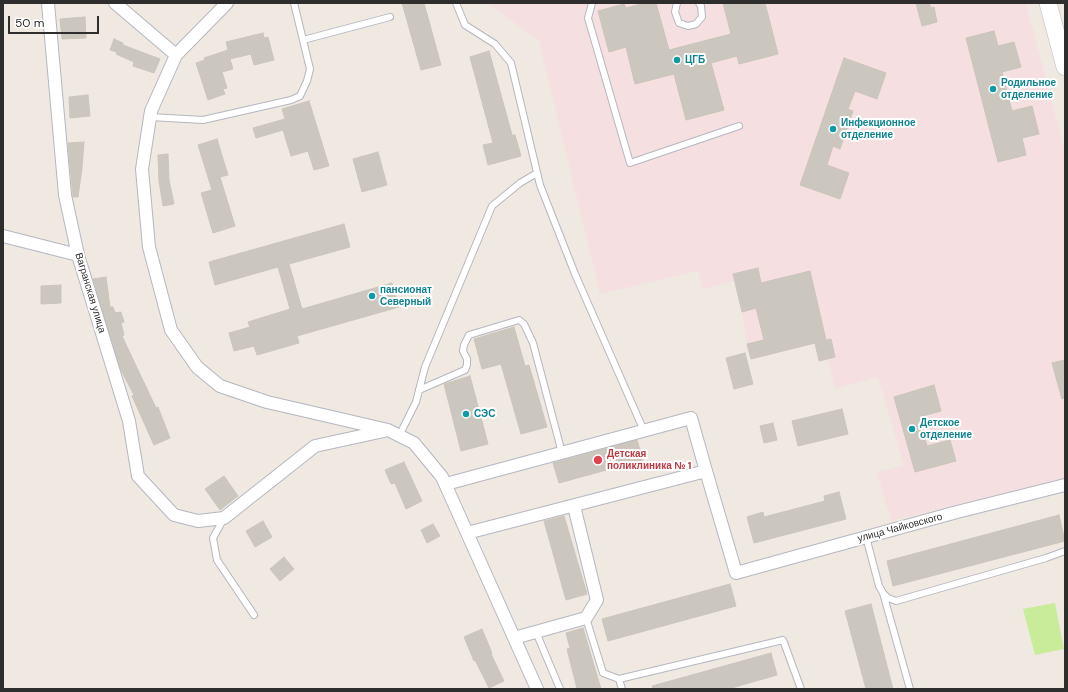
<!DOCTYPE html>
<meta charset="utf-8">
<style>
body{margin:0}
#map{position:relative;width:1068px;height:692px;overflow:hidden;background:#efe9e1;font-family:"DM Sans",sans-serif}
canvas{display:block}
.frame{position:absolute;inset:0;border:4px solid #2e2e2e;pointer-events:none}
.scale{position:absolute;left:8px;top:16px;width:91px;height:18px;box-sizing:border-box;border:2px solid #2e2e2e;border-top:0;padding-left:5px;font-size:12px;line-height:14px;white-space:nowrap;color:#2e2e2e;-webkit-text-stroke:3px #fff;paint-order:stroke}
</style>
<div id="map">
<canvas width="1068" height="692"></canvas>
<div class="frame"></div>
<div class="scale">50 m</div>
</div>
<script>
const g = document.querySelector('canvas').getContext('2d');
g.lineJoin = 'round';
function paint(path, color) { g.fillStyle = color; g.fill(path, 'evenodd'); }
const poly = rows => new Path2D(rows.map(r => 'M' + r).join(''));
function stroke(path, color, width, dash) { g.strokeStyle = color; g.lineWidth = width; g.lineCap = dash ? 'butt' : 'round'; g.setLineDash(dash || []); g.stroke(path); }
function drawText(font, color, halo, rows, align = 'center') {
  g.font = font + ' "DM Sans",sans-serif'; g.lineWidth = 4; g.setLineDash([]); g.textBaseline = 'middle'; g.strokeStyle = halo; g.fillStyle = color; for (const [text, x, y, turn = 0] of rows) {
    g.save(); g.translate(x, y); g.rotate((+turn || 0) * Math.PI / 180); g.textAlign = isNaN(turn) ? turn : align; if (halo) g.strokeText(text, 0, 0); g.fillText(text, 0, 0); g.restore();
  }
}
const medical = poly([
 [487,3,1026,3,1065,153,1065,478,891,521,877,472,904,465,878,377,835,389,828,359,819,361,815,343,751,359,747,344,742,312,735,281,703,289,698,271,600,294,539,41]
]);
const pitch = poly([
 [1055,603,1064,649,1035,655,1023,609]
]);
const building = poly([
 [402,3,424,3,441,65,421,70,402,3],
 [645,3,656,3,669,50,731,34,723,3,765,3,778,54,739,64,737,56,711,63,724,110,686,120,674,74,635,84,626,47,609,52,598,11,624,4,626,8,645,3],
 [916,3,929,3,931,8,934,7,937,22,922,26,916,3],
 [85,17,86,38,62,39,60,19,85,17],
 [994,31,998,46,1014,42,1021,67,1002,72,1012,111,1032,106,1039,134,1022,138,1026,155,998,162,966,38,994,31],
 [263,33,264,38,268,37,274,60,254,65,251,54,230,59,233,69,222,72,227,88,223,89,225,94,208,100,196,63,205,60,204,58,228,50,226,42,263,33],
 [114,39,123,43,123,45,160,59,154,73,133,66,134,62,116,54,117,52,110,50,114,39],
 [489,51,512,135,515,135,521,156,488,165,483,145,493,143,470,57,489,51],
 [844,58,886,73,877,99,855,91,848,109,853,111,840,149,833,146,827,165,849,173,840,199,800,185,844,58],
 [88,95,90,116,70,118,69,97,88,95],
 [309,101,329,166,314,170,308,151,291,156,283,130,256,138,253,128,285,119,282,109,309,101],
 [217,139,228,175,220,177,235,226,213,233,201,193,212,190,198,145,217,139],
 [84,142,82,168,78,197,73,197,68,143,84,142],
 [378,152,387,185,362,192,353,159,378,152],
 [168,154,169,180,174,204,163,206,159,181,158,155,168,154],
 [344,224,350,247,289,264,302,309,392,283,399,307,297,336,299,343,257,355,254,346,234,351,229,333,250,327,248,322,290,309,278,267,215,285,209,262,344,224],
 [758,268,761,283,810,271,826,340,831,339,835,357,819,361,815,343,751,359,747,344,764,340,756,308,742,312,733,274,758,268],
 [106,277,110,307,113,307,115,313,121,312,124,322,121,323,124,335,122,336,156,408,158,407,170,438,154,445,132,396,134,395,120,368,93,279,106,277],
 [61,285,61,303,41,304,41,286,61,285],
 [514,327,525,366,529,365,547,427,521,434,501,364,482,369,474,339,514,327],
 [745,353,753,384,734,389,726,358,745,353],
 [1065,360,1065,398,1062,399,1052,363,1065,360],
 [470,376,488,444,461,451,444,384,470,376],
 [934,385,941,411,919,417,927,446,950,440,956,461,915,472,894,397,934,385],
 [842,409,848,434,798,446,792,421,842,409],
 [773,423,777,440,764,443,760,426,773,423],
 [637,440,643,460,559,483,553,463,637,440],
 [404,462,422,501,406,509,395,483,391,484,385,470,404,462],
 [224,476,238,496,220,510,205,489,224,476],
 [839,492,846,519,754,543,747,517,763,512,764,517,825,501,824,496,839,492],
 [1059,515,1065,541,893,586,887,561,1059,515],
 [564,516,587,594,566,600,544,521,564,516],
 [263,521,272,537,255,547,246,531,263,521],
 [433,524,440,536,427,543,421,530,433,524],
 [284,557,294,569,280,581,270,569,284,557],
 [730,584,736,606,608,641,602,619,730,584],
 [871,604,893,689,866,689,845,611,871,604],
 [583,628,601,689,577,689,567,649,570,648,566,633,583,628],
 [482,629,492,653,491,654,504,681,489,688,475,660,474,661,464,637,482,629],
 [771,653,777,675,728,689,653,689,652,686,771,653]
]);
const lane = poly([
 [456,3,465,25,495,44,511,63,540,185,575,274,644,431],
 [592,3,588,18,630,163,739,126],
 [677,3,675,12,679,23,688,26,696,24,702,17,701,6,699,3],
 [303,40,390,17],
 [150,117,203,120,291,100,300,96,307,81,310,69,294,3],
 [419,390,465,370,467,365,467,359,463,351,464,345,469,335,519,320,524,324,533,343,562,453],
 [399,436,416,402,425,367,492,206,520,183,537,173],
 [224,518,213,538,217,560,254,615],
 [866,537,879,586,883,593,888,598,896,601,1046,558,1065,551],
 [883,593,910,689],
 [586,618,603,673,619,679,622,689],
 [536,632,560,689],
 [619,679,783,640,801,689]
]);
const street = poly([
 [48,3,65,195,78,255,129,421,138,476,174,515,198,521,224,518,315,446,384,431],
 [115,3,176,55],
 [227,3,176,55,151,111,142,169,149,247,171,330,197,367,220,386,267,402,388,430,414,443,442,477,537,689],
 [3,236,78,255],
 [446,484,691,418,706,471],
 [467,533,706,471,736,573,957,512,1065,485],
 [514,638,586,618,597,600,574,506]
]);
const secondary = poly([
 [1048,3,1065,67]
]);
const markers = [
 [677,60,4,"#0f9aa8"],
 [993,89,4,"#0f9aa8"],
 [833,129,4,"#0f9aa8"],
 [372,296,4,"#0f9aa8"],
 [466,414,4,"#0f9aa8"],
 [912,429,4,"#0f9aa8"],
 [598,460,5,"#e0444e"]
];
const cultureNames = [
 ["ЦГБ",685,60],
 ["Родильное",1001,83],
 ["отделение",1001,95],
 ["Инфекционное",841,123],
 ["отделение",841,135],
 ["пансионат",380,290],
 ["Северный",380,302],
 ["СЭС",474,414],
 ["Детское",920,423],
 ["отделение",920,435]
];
const streetNames = [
 ["Вагранская улица",90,293,73],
 ["улица Чайковского",900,528,-15]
];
const healthNames = [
 ["Детская",607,454],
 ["поликлиника № 1",607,466]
];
paint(medical, '#f5dfe0');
paint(pitch, '#c9ec9a');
paint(building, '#cbc7bf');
stroke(building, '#cbc5ba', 1);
stroke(lane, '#b4b7c1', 8);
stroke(street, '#b4b7c1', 14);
stroke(secondary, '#b4b7c1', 18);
stroke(lane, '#fff', 6);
stroke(street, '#fff', 12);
stroke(secondary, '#fff', 17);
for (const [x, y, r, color] of markers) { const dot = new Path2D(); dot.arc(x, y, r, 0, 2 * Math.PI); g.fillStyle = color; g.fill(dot); stroke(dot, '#fff', 1.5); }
drawText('bold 10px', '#0d838f', '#fff', cultureNames, 'left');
drawText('10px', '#2e2e2e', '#fff', streetNames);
drawText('bold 10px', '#be3a42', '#fff', healthNames, 'left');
</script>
